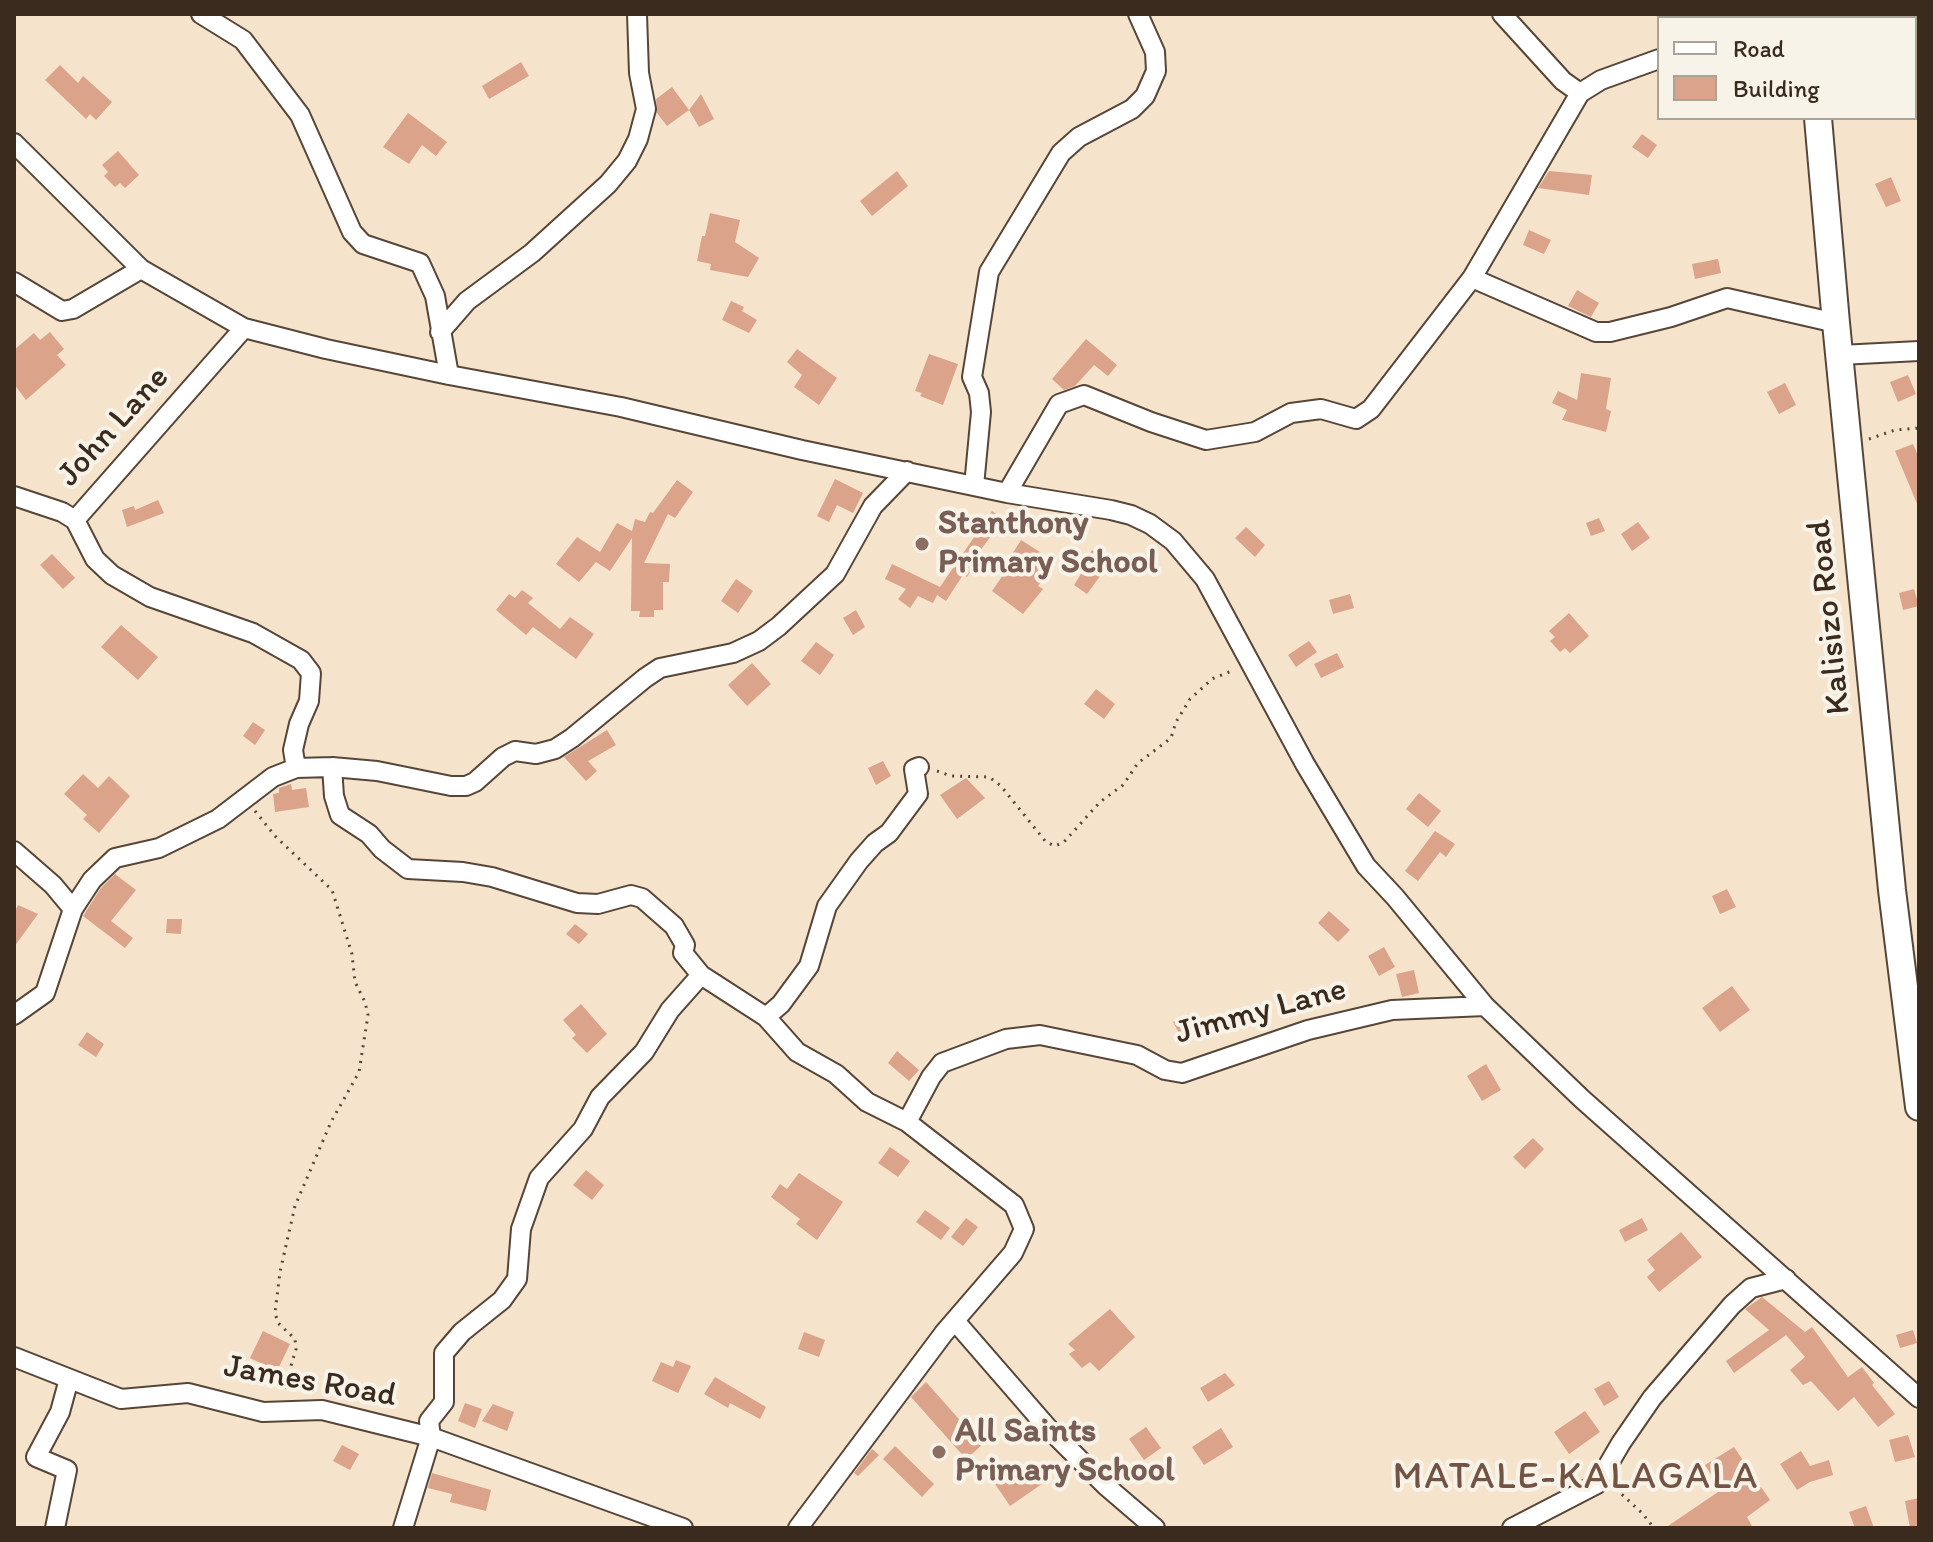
<!DOCTYPE html>
<style>
body{margin:0}
#map{position:relative;width:1933px;height:1542px;overflow:hidden;background:#f5e3cc;font-family:Itim,sans-serif}
canvas{display:block}
.frame{position:absolute;inset:0;border:16px solid #3b2a1e;pointer-events:none}
.legend{position:absolute;left:1657px;top:16px;width:260px;height:104px;box-sizing:border-box;background:#f7f3e8;border:2px solid #aca397;margin:0;padding:10px 14px;list-style:none;font-size:24px;color:#3b2a1e}
.legend li{display:flex;align-items:center;gap:16px;height:40px}
.legend b{width:40px;border:2px solid #aca397}
</style>
<div id="map">
<canvas width="1933" height="1542"></canvas>
<div class="frame"></div>
<ul class="legend">
<li><b style="height:10px;background:#fff"></b>Road</li>
<li><b style="height:22px;background:#dba38a"></b>Building</li>
</ul>
</div>
<script>
const g = document.querySelector('canvas').getContext('2d');
g.lineJoin = 'round';
function paint(path, color) { g.fillStyle = color; g.fill(path, 'evenodd'); }
const poly = rows => new Path2D(rows.map(r => 'M' + r).join(''));
function stroke(path, color, width, dash) { g.strokeStyle = color; g.lineWidth = width; g.lineCap = dash ? 'butt' : 'round'; g.setLineDash(dash || []); g.stroke(path); }
function drawText(font, color, halo, rows, align = 'center') {
  g.font = font + ' Itim,sans-serif'; g.lineWidth = 8; g.setLineDash([]); g.textBaseline = 'middle'; g.strokeStyle = halo; g.fillStyle = color; for (const [text, x, y, turn = 0] of rows) {
    g.save(); g.translate(x, y); g.rotate((+turn || 0) * Math.PI / 180); g.textAlign = isNaN(turn) ? turn : align; if (halo) g.strokeText(text, 0, 0); g.fillText(text, 0, 0); g.restore();
  }
}
const building = poly([
 [521,62,529,76,489,99,482,86],
 [60,65,78,83,83,76,112,102,96,120,90,114,86,119,45,80],
 [672,87,689,110,667,126,657,113,656,99],
 [701,94,714,119,699,127,689,110],
 [408,113,447,142,436,156,422,145,409,164,383,147],
 [1642,134,1657,145,1648,158,1632,147],
 [118,151,139,175,125,188,120,183,115,187,104,176,108,172,102,165],
 [897,171,908,186,872,216,860,201],
 [1549,171,1592,175,1589,195,1538,188],
 [1891,177,1901,201,1886,207,1875,184],
 [710,213,740,220,735,242,759,258,748,277,710,270,711,264,697,261,702,236,705,236],
 [1529,230,1551,240,1544,254,1523,245],
 [1718,259,1721,273,1695,279,1692,264],
 [1577,290,1599,303,1591,317,1568,306],
 [731,301,744,307,742,311,757,320,749,333,722,320],
 [50,332,64,349,57,355,66,365,26,400,14,384,14,350,34,333,40,340],
 [1086,339,1117,365,1108,376,1094,365,1075,386,1064,390,1052,379],
 [797,349,837,378,819,405,794,387,802,375,787,362],
 [929,354,958,364,943,405,920,396,922,393,915,391],
 [1581,373,1611,378,1606,409,1611,411,1606,432,1562,420,1567,410,1552,403,1558,391,1577,400],
 [1908,375,1916,394,1898,402,1890,382],
 [1785,383,1796,405,1779,414,1767,392],
 [1913,444,1919,458,1918,506,1895,451],
 [835,479,863,493,853,513,837,505,829,522,817,516],
 [677,480,693,492,675,518,668,514,644,563,670,564,669,582,663,582,663,610,654,610,654,617,639,617,640,611,631,611,632,538,610,571,596,562,579,582,556,564,577,537,600,552,617,523,632,531,635,519,645,522,650,512,653,513],
 [158,500,164,513,127,527,122,510,134,506,135,510],
 [992,511,1003,519,980,551,982,553,967,577,963,575,946,601,937,595,933,603,918,596,910,608,898,599,906,589,885,579,892,564,940,587],
 [1599,518,1605,531,1591,536,1586,523],
 [1638,522,1650,538,1632,551,1621,534],
 [1246,527,1265,545,1255,557,1235,538],
 [1021,540,1054,561,1038,586,1043,589,1023,614,992,591,1012,562,1009,559],
 [1092,550,1111,561,1087,594,1074,585,1086,566,1083,564],
 [52,554,75,578,63,589,40,565],
 [736,579,753,591,738,613,721,601],
 [1914,589,1919,606,1903,610,1899,593],
 [522,590,533,598,528,603,560,629,570,617,594,634,576,659,533,627,526,635,496,610,509,594,515,598],
 [1350,594,1354,608,1333,614,1329,600],
 [856,610,865,627,853,635,843,618],
 [1569,613,1589,636,1570,653,1565,648,1560,652,1550,641,1555,637,1549,631],
 [121,625,158,657,138,680,101,647],
 [1309,641,1317,652,1296,667,1288,655],
 [816,642,834,655,820,675,801,661],
 [1337,653,1344,667,1321,678,1314,664],
 [752,663,771,684,747,706,728,685],
 [1096,689,1115,704,1104,719,1084,704],
 [253,722,265,730,255,745,243,736],
 [607,730,616,745,588,761,597,771,586,781,564,757],
 [883,761,891,776,876,785,868,768],
 [83,774,98,788,109,776,130,796,99,833,83,819,87,815,64,794],
 [966,778,985,798,957,819,940,795],
 [291,784,292,790,306,788,309,807,275,812,273,794,279,793,279,788],
 [1419,793,1441,811,1428,827,1406,809],
 [1435,831,1455,844,1446,857,1440,852,1418,881,1405,871],
 [115,874,136,890,111,921,133,938,125,948,83,916,101,888],
 [1727,889,1736,907,1720,914,1712,896],
 [18,905,38,914,14,947,14,914],
 [1329,911,1350,930,1338,942,1318,923],
 [167,919,182,919,181,934,166,933],
 [575,924,588,934,579,944,566,934],
 [1384,947,1395,967,1379,976,1368,956],
 [1414,970,1419,993,1402,997,1396,974],
 [1732,986,1750,1010,1720,1032,1702,1008],
 [581,1004,607,1034,587,1053,572,1038,576,1035,563,1020],
 [1191,1013,1201,1033,1184,1042,1173,1022],
 [87,1032,104,1044,96,1057,78,1045],
 [897,1051,919,1070,909,1081,888,1063],
 [1486,1064,1501,1090,1482,1101,1467,1076],
 [1533,1138,1544,1149,1525,1169,1513,1157],
 [890,1147,910,1161,898,1177,878,1163],
 [586,1170,604,1185,592,1200,573,1185],
 [799,1173,843,1202,817,1240,796,1224,800,1219,771,1197,780,1184,787,1189],
 [925,1210,950,1228,941,1240,916,1222],
 [966,1218,978,1227,963,1246,951,1237],
 [1642,1218,1648,1230,1625,1242,1619,1230],
 [1681,1232,1702,1257,1659,1292,1647,1277,1655,1270,1647,1260],
 [1762,1297,1805,1332,1812,1327,1848,1377,1862,1367,1874,1383,1872,1385,1895,1414,1878,1427,1854,1397,1838,1411,1811,1381,1803,1385,1790,1370,1805,1357,1786,1335,1734,1373,1726,1361,1769,1330,1745,1309],
 [1110,1309,1135,1337,1099,1371,1090,1362,1082,1368,1069,1354,1075,1350,1068,1344],
 [1913,1330,1917,1343,1900,1348,1896,1335],
 [263,1331,290,1344,277,1371,250,1358],
 [804,1332,825,1340,819,1357,798,1349],
 [676,1360,691,1366,678,1393,652,1381,661,1362,673,1367],
 [1225,1373,1235,1385,1208,1402,1200,1388],
 [715,1377,766,1407,760,1419,730,1403,728,1408,704,1394],
 [1609,1381,1619,1397,1604,1406,1594,1389],
 [926,1382,982,1445,966,1459,911,1397],
 [465,1403,482,1409,475,1428,458,1421],
 [493,1404,514,1412,507,1431,482,1421],
 [1585,1411,1600,1432,1569,1454,1554,1432],
 [1146,1427,1161,1448,1144,1460,1129,1439],
 [1221,1428,1233,1447,1204,1465,1192,1447],
 [1908,1435,1915,1457,1895,1462,1889,1440],
 [342,1445,359,1454,350,1470,333,1461],
 [895,1446,934,1484,922,1497,883,1459],
 [1734,1447,1770,1500,1747,1517,1753,1528,1665,1528,1721,1490,1705,1465],
 [872,1449,879,1455,858,1476,854,1473],
 [1801,1451,1810,1466,1829,1460,1833,1475,1810,1482,1797,1490,1780,1464],
 [1041,1462,1052,1477,1010,1506,989,1475,1002,1467,1013,1482],
 [432,1473,491,1490,486,1511,450,1502,452,1494,428,1488],
 [1919,1498,1919,1528,1910,1528,1905,1501],
 [1866,1506,1874,1528,1855,1528,1849,1512]
]);
const path = poly([
 [1869,439,1895,430,1919,428],
 [937,771,951,776,989,777,1001,786,1046,842,1055,846,1064,842,1100,802,1123,785,1138,763,1171,738,1176,722,1190,699,1212,679,1234,670],
 [255,811,275,836,332,890,352,954,355,982,365,1002,368,1015,359,1072,331,1122,295,1206,280,1272,275,1313,278,1323,295,1339,296,1349,283,1393],
 [1616,1489,1642,1513,1654,1528]
]);
const street = poly([
 [201,14,243,40,300,115,352,232,363,244,420,263,435,296,449,375],
 [1502,14,1563,81,1580,93,1601,80,1659,59],
 [1761,18,1763,18],
 [1580,93,1472,278,1596,332,1610,332,1671,317,1727,298,1836,323],
 [14,143,141,269,244,328,326,349,449,375,621,407,802,450,1007,493,1111,510,1131,515,1150,524,1173,541,1205,579,1305,764,1366,866,1395,897,1485,1006,1582,1099,1919,1398],
 [14,282,62,311,73,309,141,269],
 [440,332,467,301,532,253,608,184,627,161,638,139,646,109,639,73,637,14],
 [1840,355,1919,351],
 [974,486,981,412,979,393,972,377,989,272,1061,153,1079,137,1132,109,1145,96,1156,71,1155,52,1138,14],
 [1007,493,1059,404,1084,395,1151,422,1206,440,1255,432,1291,413,1321,409,1356,419,1371,409,1472,278],
 [14,496,62,512,75,520,244,328],
 [75,520,95,559,112,575,150,597,253,633,301,660,311,673,309,701,299,724,293,750,296,768],
 [332,767,334,796,340,815,369,834,382,849,408,869,463,872,492,877,577,903,598,904,631,895,642,898,674,926,685,945,683,953,701,975],
 [14,851,53,885,73,909],
 [14,1015,45,993,73,909,92,880,115,858,159,848,218,819,273,777,296,768,332,767,377,771,451,786,466,786,475,782,503,757,515,751,536,754,555,749,572,738,645,678,660,668,733,653,759,641,779,626,835,574,873,506,907,471],
 [766,1017,797,1052,836,1074,867,1102,907,1122,1014,1205,1024,1229,1013,1253,944,1333,798,1528],
 [907,1122,931,1077,942,1063,1006,1039,1040,1035,1137,1055,1165,1070,1182,1073,1308,1030,1392,1010,1485,1006],
 [955,1321,1047,1427,1106,1486,1155,1528],
 [14,1357,121,1399,188,1393,263,1412,322,1410,431,1437,683,1528],
 [55,1528,67,1470,36,1457,60,1412,69,1379],
 [403,1528,431,1437,429,1421,444,1402,444,1353,462,1332,502,1300,517,1279,521,1229,539,1178,583,1129,600,1097,644,1052,670,1010,701,975,766,1017,781,1004,809,966,827,906,859,861,875,843,889,833,918,794,914,769,919,767],
 [1512,1528,1597,1484,1621,1443,1652,1398,1732,1305,1751,1288,1786,1279]
]);
const secondary = poly([
 [1809,14,1809,18],
 [1818,118,1836,323,1892,890,1919,1107]
]);
const markers = [
 [922,544,8,"#8d6e63"],
 [939,1452,8,"#8d6e63"]
];
const streetNames = [
 ["John Lane",114,427,-48],
 ["Kalisizo Road",1830,617,-96],
 ["Jimmy Lane",1261,1012,-15],
 ["James Road",310,1382,10]
];
const educationNames = [
 ["Stanthony",938,524],
 ["Primary School",938,563],
 ["All Saints",955,1432],
 ["Primary School",955,1471]
];
const quarterNames = [
 ["MATALE-KALAGALA",1576,1478]
];
paint(building, '#dba38a');
stroke(street, '#574638', 22);
stroke(secondary, '#574638', 30);
stroke(path, '#574638', 3, [2, 6]);
stroke(street, '#fff', 18);
stroke(secondary, '#fff', 26);
for (const [x, y, r, color] of markers) { const dot = new Path2D(); dot.arc(x, y, r, 0, 2 * Math.PI); g.fillStyle = color; g.fill(dot); stroke(dot, '#f7f3e8', 3); }
drawText('34px', '#3b2a1e', '#f7f3e8', streetNames);
drawText('bold 34px', '#785e54', '#f7f3e8', educationNames, 'left');
g.letterSpacing = '2px';
drawText('38px', '#735444', '#f7f3e8', quarterNames);
g.letterSpacing = '0px';
</script>
